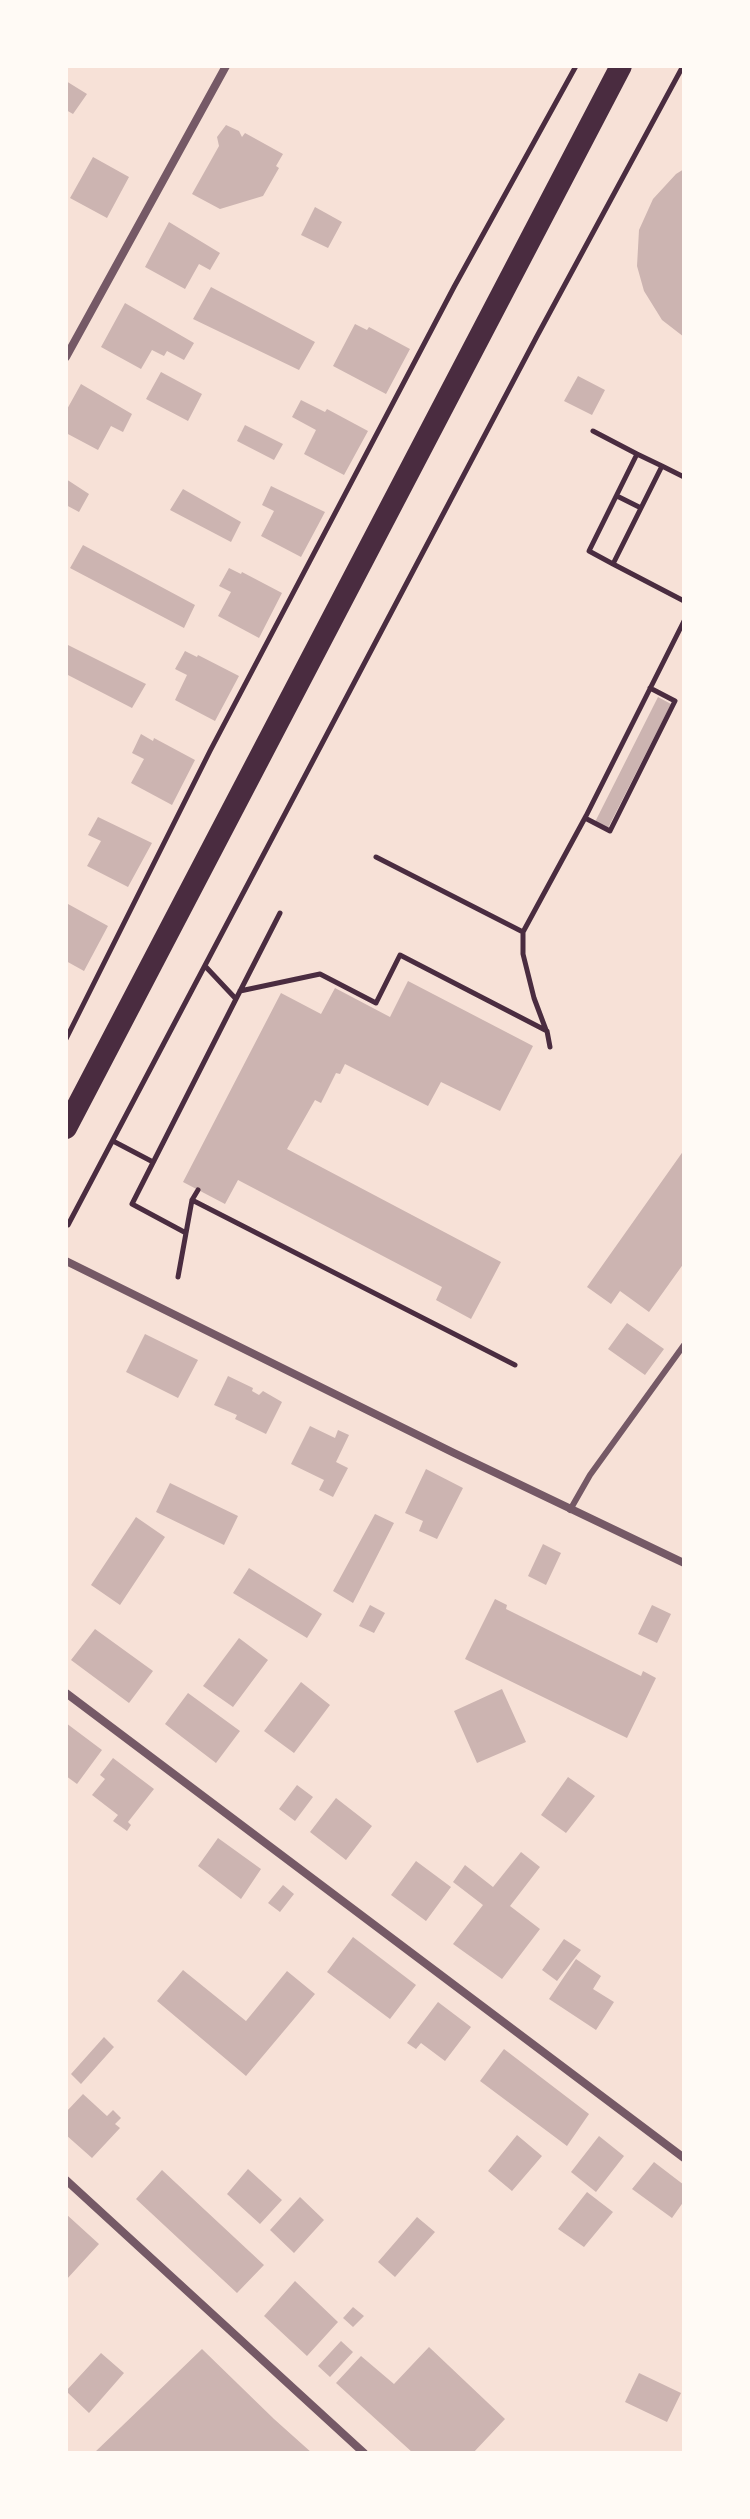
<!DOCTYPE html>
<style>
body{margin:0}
#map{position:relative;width:750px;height:2519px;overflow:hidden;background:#f7e1d7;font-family:Inter,sans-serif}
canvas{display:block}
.frame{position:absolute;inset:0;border:68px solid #fffaf5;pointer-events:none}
</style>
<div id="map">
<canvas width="750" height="2519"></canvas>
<div class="frame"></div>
</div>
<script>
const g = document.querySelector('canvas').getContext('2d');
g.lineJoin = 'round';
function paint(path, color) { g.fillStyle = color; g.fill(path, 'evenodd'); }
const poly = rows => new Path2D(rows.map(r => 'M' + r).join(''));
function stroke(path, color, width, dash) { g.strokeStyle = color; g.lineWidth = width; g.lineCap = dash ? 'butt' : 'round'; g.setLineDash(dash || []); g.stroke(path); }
const building = poly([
 [66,81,87,94,73,114,66,110],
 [226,125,239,131,242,137,245,133,283,154,276,166,279,168,263,196,220,209,192,194,219,146,217,137],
 [93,157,129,177,107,218,70,198],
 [684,169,684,337,662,320,644,291,637,266,639,230,653,199,676,174],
 [315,207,342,222,328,248,301,235],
 [169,222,220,253,210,270,199,264,185,289,145,267],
 [211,287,315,342,299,370,193,319],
 [125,303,194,343,184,360,167,351,164,356,152,350,141,369,101,347],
 [355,324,367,330,369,327,410,349,386,394,333,366],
 [161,372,202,394,188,421,146,399],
 [578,376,605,390,592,415,564,401],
 [81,384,132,414,123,432,111,426,98,450,66,433,66,411],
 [301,400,325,412,327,409,368,431,344,475,304,454,316,430,292,417],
 [245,425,283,444,274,460,237,441],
 [66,479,89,494,79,512,66,505],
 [271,486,325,512,301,557,261,536,274,511,262,505],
 [183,489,241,522,231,542,170,510],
 [83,545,195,605,184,628,70,568],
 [229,568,241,574,242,572,282,593,259,638,218,616,231,592,219,586],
 [66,644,146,684,132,708,66,674],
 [185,651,197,657,198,655,239,676,215,721,175,700,187,675,175,669],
 [658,697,671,704,608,828,595,822],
 [141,734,153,741,154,738,195,760,172,805,131,783,144,759,132,753],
 [98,817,152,843,128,887,87,866,101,841,88,835],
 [68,904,108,926,84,971,66,961],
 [408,981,533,1046,500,1111,441,1082,428,1106,345,1064,340,1074,336,1073,321,1103,315,1100,287,1149,501,1262,471,1319,436,1300,442,1287,238,1180,225,1204,183,1182,281,993,321,1014,335,988,390,1017],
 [684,1150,684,1263,649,1312,620,1291,611,1304,587,1287],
 [627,1323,664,1349,645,1375,608,1349],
 [145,1334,198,1360,178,1398,126,1372],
 [228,1376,253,1388,252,1391,259,1395,263,1391,282,1402,266,1434,235,1419,237,1415,214,1405],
 [310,1426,335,1438,338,1430,349,1435,336,1462,348,1468,333,1497,319,1490,324,1480,291,1464],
 [426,1469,463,1488,437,1539,419,1531,423,1521,405,1513],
 [170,1483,238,1516,224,1545,156,1512],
 [375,1514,394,1523,353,1603,333,1591],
 [136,1517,165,1537,120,1605,91,1585],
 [543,1544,561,1553,546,1585,528,1576],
 [249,1568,322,1614,307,1638,233,1593],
 [495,1599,507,1605,506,1609,641,1676,643,1671,656,1678,627,1738,465,1659],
 [370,1605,385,1613,374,1633,359,1626],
 [652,1605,671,1614,657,1643,638,1634],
 [95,1629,153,1671,129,1703,71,1660],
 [239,1638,268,1660,233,1707,203,1686],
 [301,1682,330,1705,294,1753,264,1731],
 [502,1689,526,1742,477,1763,454,1711],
 [188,1693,240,1731,216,1763,165,1724],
 [66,1723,102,1750,77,1784,66,1776],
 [113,1758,154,1789,128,1822,131,1825,127,1831,113,1821,118,1815,92,1795,105,1779,100,1775],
 [568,1777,595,1796,566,1833,541,1815],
 [297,1785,313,1797,295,1821,279,1809],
 [336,1798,372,1826,346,1860,310,1832],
 [218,1838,261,1869,241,1899,198,1866],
 [521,1852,540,1867,510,1906,540,1929,502,1979,453,1944,483,1905,453,1882,465,1865,493,1887],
 [416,1861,451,1887,426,1921,391,1895],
 [283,1885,294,1894,280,1912,268,1903],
 [353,1937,416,1985,390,2019,327,1972],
 [564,1939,581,1950,557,1981,542,1970],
 [576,1959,601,1976,593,1989,614,2002,596,2030,549,1999],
 [183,1970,246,2021,287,1971,315,1994,246,2076,157,2001],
 [438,2002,471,2027,445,2061,421,2043,416,2049,407,2043],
 [104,2037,114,2047,81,2084,71,2074],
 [504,2049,589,2114,567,2146,480,2081],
 [83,2094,107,2116,113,2110,121,2118,115,2124,120,2128,92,2158,66,2135,66,2112],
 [517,2135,542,2156,512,2191,488,2171],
 [599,2136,624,2156,596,2192,571,2172],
 [654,2162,684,2185,684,2201,672,2218,632,2189],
 [248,2169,282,2200,260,2224,227,2194],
 [162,2170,264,2265,237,2293,136,2199],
 [587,2192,613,2212,584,2247,558,2229],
 [300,2197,324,2220,294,2253,270,2230],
 [66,2214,99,2244,66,2280],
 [417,2217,435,2232,395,2277,378,2262],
 [295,2281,338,2322,307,2356,264,2316],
 [353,2307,364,2316,353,2327,343,2318],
 [341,2341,353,2352,330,2377,318,2366],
 [429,2347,505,2419,473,2453,413,2453,336,2383,361,2356,394,2384],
 [202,2349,274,2419,312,2453,94,2453],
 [101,2353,124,2373,89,2413,66,2391],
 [639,2373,681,2393,667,2422,625,2402]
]);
const path = poly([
 [593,431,637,454],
 [662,466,684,477],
 [617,496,641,508],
 [613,564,662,466,637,454,589,551,613,564,684,601],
 [585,818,610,831,675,701,650,688],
 [376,857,523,932,523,954,534,998,546,1030],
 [523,932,586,816,684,621],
 [240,991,320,974,376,1003,400,955,547,1031,550,1047],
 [236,999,280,913],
 [66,1039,210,751,454,287,576,66],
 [113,1141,153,1162],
 [192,1200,515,1365],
 [68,1225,536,338,683,66],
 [186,1233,132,1204,236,999,206,967],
 [178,1277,192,1200,198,1190]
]);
const service = poly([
 [570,1510,590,1475,684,1345]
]);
const minor = poly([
 [66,357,226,66],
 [66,1261,454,1453,684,1563],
 [66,1693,684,2158],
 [66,2180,364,2453]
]);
const trunk = poly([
 [66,1128,621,66]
]);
paint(building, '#ccb4b1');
stroke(path, '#4a2c40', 5);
stroke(service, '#755966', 6);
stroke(minor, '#755966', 8);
stroke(trunk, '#4a2c40', 22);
</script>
